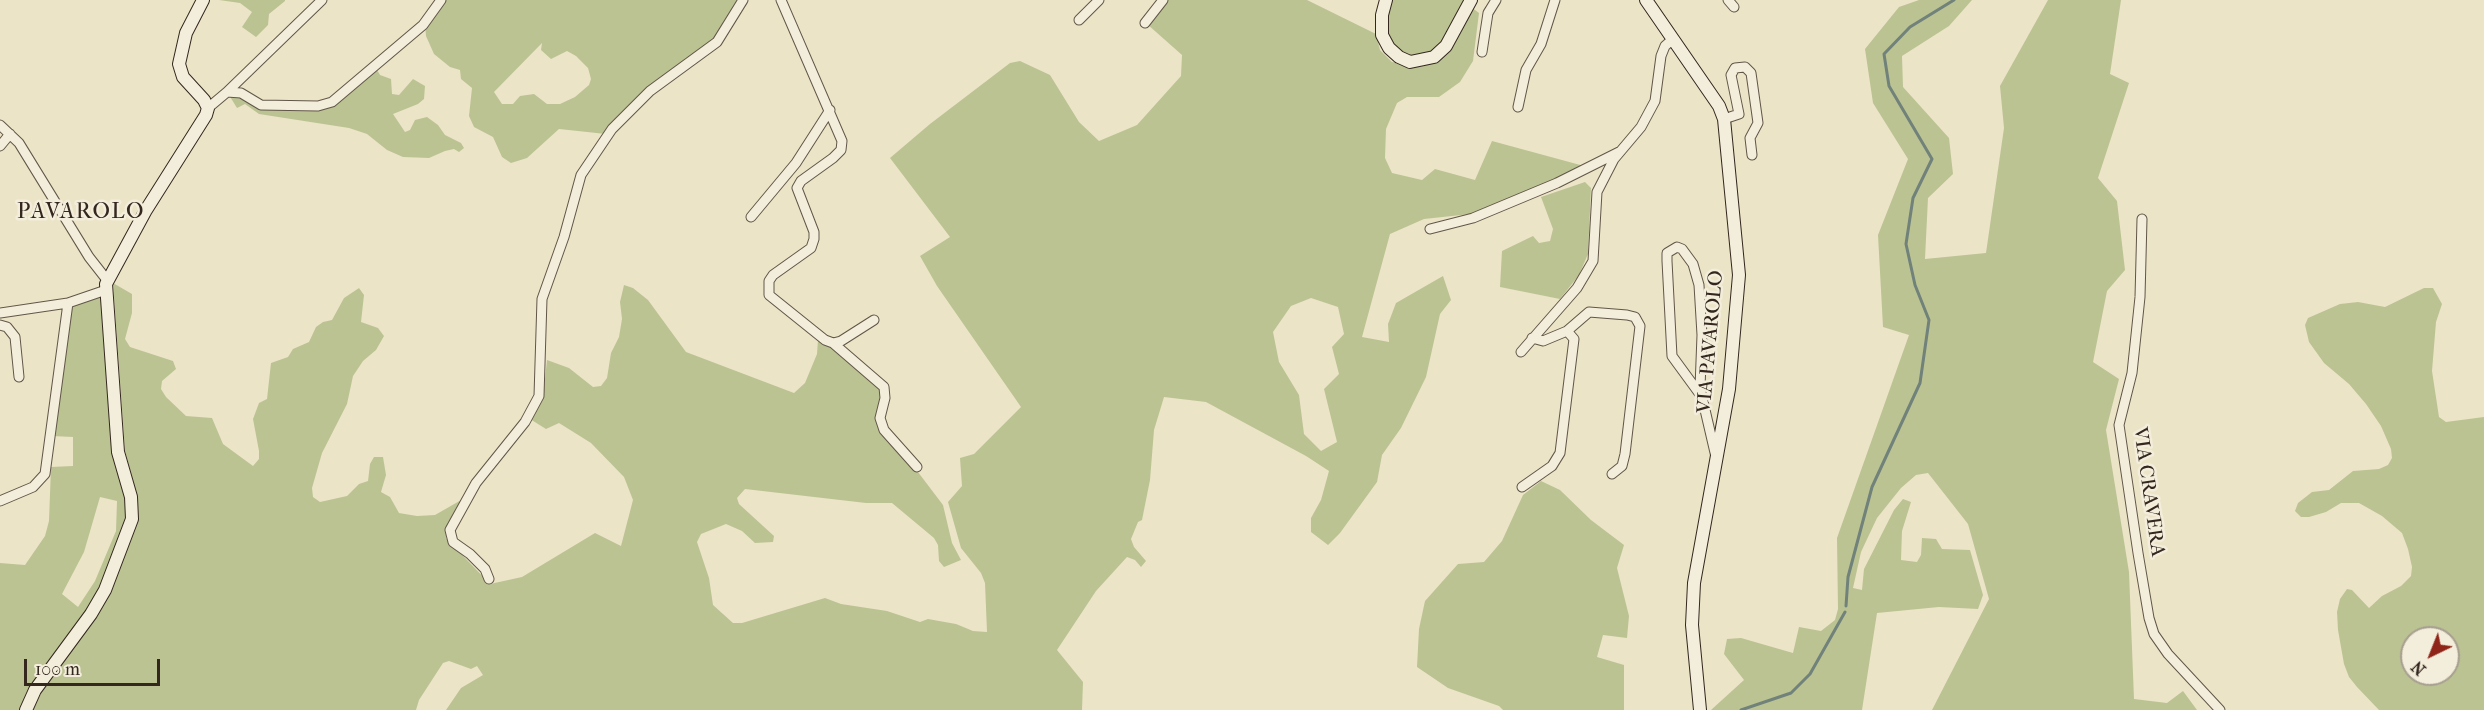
<!DOCTYPE html>
<style>
body{margin:0}
#map{position:relative;width:2484px;height:710px;overflow:hidden;background:#ece4c7;font-family:"IM FELL French Canon",serif}
canvas{display:block}
.north{position:absolute;left:2400px;top:626px;width:60px;height:60px;box-sizing:border-box;background:#f3eddb;border:2px solid #a69e8f;border-radius:50%;rotate:223deg;font-size:16px;font-weight:700;line-height:24px;text-align:center;color:#33271e}
.north::after{content:'';display:block;margin:auto;width:21px;height:27px;background:#8f2418;clip-path:polygon(50% 0,100% 100%,50% 72%,0 100%)}
.scale{position:absolute;left:24px;top:659px;width:136px;height:27px;box-sizing:border-box;border:3px solid #33271e;border-top:0;padding-left:8px;font-size:18px;line-height:21px;white-space:nowrap;color:#33271e;-webkit-text-stroke:4px #f3eddb;paint-order:stroke}
</style>
<div id="map">
<canvas width="2484" height="710"></canvas>
<div class="north">N</div>
<div class="scale">100 m</div>
</div>
<script>
const g = document.querySelector('canvas').getContext('2d');
g.lineJoin = 'round';
function paint(path, color) { g.fillStyle = color; g.fill(path, 'evenodd'); }
const poly = rows => new Path2D(rows.map(r => 'M' + r).join(''));
function stroke(path, color, width, dash) { g.strokeStyle = color; g.lineWidth = width; g.lineCap = dash ? 'butt' : 'round'; g.setLineDash(dash || []); g.stroke(path); }
function drawText(font, color, halo, rows, align = 'center') {
  g.font = font + ' "IM FELL French Canon",serif'; g.lineWidth = 5; g.setLineDash([]); g.textBaseline = 'middle'; g.strokeStyle = halo; g.fillStyle = color; for (const [text, x, y, turn = 0] of rows) {
    g.save(); g.translate(x, y); g.rotate((+turn || 0) * Math.PI / 180); g.textAlign = isNaN(turn) ? turn : align; if (halo) g.strokeText(text, 0, 0); g.fillText(text, 0, 0); g.restore();
  }
}
const green = poly([
 [219,0,285,0,285,1,269,14,268,25,256,37,242,27,252,12,240,3],
 [443,0,742,0,716,41,678,68,606,134,559,129,527,158,511,163,502,157,493,137,474,127,469,116,472,88,461,79,460,70,450,67,434,54,426,36,425,23],
 [542,43,541,50,551,59,567,51,576,56,588,68,591,79,589,85,575,97,560,104,547,104,534,94,520,96,513,104,502,104,494,92],
 [1167,0,1307,0,1376,34,1380,50,1392,62,1417,67,1435,61,1471,7,1479,13,1473,61,1460,82,1439,97,1407,97,1397,103,1386,129,1385,158,1392,173,1422,180,1435,169,1475,180,1492,141,1584,166,1480,213,1424,219,1390,234,1362,337,1389,342,1388,324,1396,303,1443,276,1451,300,1440,314,1426,377,1401,428,1382,455,1377,482,1340,533,1328,545,1311,532,1311,518,1321,500,1329,471,1306,456,1206,402,1164,397,1154,430,1150,480,1142,520,1138,522,1131,539,1134,547,1146,561,1141,567,1135,560,1127,557,1096,591,1057,650,1083,682,1082,710,446,710,461,688,483,675,477,666,471,669,449,661,443,663,419,700,416,710,33,710,41,693,110,593,138,520,137,496,125,451,113,283,132,294,132,313,125,339,130,347,173,361,176,369,162,381,161,389,166,397,186,416,212,418,223,444,253,466,259,459,259,451,253,419,259,403,267,399,271,363,288,357,293,349,309,342,316,327,323,322,332,320,344,298,359,288,364,295,361,322,378,328,384,336,376,350,363,361,353,376,347,404,322,453,312,488,313,497,320,502,347,496,359,484,368,481,370,464,374,457,383,457,386,475,381,492,390,497,399,513,417,516,435,515,463,499,446,529,446,538,490,584,522,577,595,533,621,546,633,500,624,477,591,443,559,423,546,429,530,419,543,398,547,360,569,368,593,387,601,386,607,378,611,353,619,337,622,319,620,302,624,285,633,288,648,300,686,352,794,393,805,383,817,354,818,340,831,345,881,387,883,396,877,418,943,505,952,543,961,560,944,567,939,561,938,545,934,538,892,503,866,503,745,489,737,498,739,504,774,536,773,542,755,543,742,531,726,524,701,534,697,542,709,578,713,605,733,623,742,623,825,598,841,604,887,611,920,622,928,619,956,624,973,631,987,632,985,583,981,573,961,548,948,502,962,486,960,458,974,454,1021,407,937,286,920,256,950,237,890,158,930,124,1010,63,1020,61,1050,75,1079,122,1099,141,1137,125,1181,76,1182,55,1147,24],
 [1311,298,1338,307,1344,334,1332,347,1339,374,1324,389,1337,442,1321,451,1304,434,1299,395,1279,362,1273,332,1291,306],
 [1389,0,1466,0,1444,44,1422,58,1400,54,1385,34],
 [1919,0,1972,0,1949,26,1902,56,1903,87,1949,138,1953,174,1928,198,1925,259,1986,253,2004,128,2000,86,2048,0,2121,0,2110,74,2129,83,2098,178,2117,201,2125,270,2107,291,2093,362,2119,379,2106,430,2129,572,2134,699,2167,703,2183,691,2197,710,1932,710,1989,599,1968,524,1928,473,1916,475,1901,488,1877,518,1861,552,1853,588,1862,590,1864,569,1894,510,1903,499,1911,502,1902,531,1901,560,1917,562,1921,555,1922,538,1936,539,1942,549,1970,550,1983,595,1978,609,1939,607,1877,613,1862,710,1711,710,1744,680,1724,654,1727,639,1741,638,1793,653,1799,627,1821,631,1835,620,1838,609,1837,538,1909,335,1883,327,1878,235,1908,159,1873,103,1865,49,1899,7],
 [376,68,380,75,391,79,392,94,399,95,413,79,425,86,424,99,418,104,393,114,405,132,410,130,415,120,427,117,438,125,445,135,461,143,464,148,459,152,454,149,445,151,429,158,403,157,387,150,367,134,349,128,259,114,245,104,237,108,229,95,241,95,250,102,318,108],
 [1585,182,1591,188,1588,254,1579,275,1560,299,1500,287,1502,251,1533,236,1539,243,1550,241,1553,229,1541,197],
 [2424,288,2433,288,2442,304,2436,322,2432,371,2439,417,2446,422,2484,417,2484,710,2379,710,2357,687,2349,677,2344,664,2338,630,2337,612,2340,599,2347,589,2352,590,2369,608,2382,596,2401,586,2411,576,2412,567,2408,549,2402,533,2382,516,2359,503,2341,503,2326,512,2309,517,2301,517,2295,511,2298,503,2312,492,2329,490,2353,471,2379,469,2388,465,2392,458,2391,449,2381,426,2366,404,2349,384,2324,363,2309,342,2305,325,2308,318,2340,304,2358,302,2385,307],
 [2412,638,2448,638,2448,674,2412,674],
 [104,293,130,519,103,590,22,710,0,710,0,563,25,565,45,536,49,521,51,467,73,466,73,437,52,436,69,305],
 [100,497,117,501,116,531,95,581,78,607,62,594,84,552],
 [1541,481,1560,490,1591,520,1624,545,1617,568,1629,616,1627,638,1603,635,1597,657,1624,665,1624,710,1503,710,1499,706,1448,688,1417,667,1419,629,1425,601,1458,564,1484,562,1502,541,1523,495]
]);
const stream = poly([
 [1846,606,1848,577,1872,487,1920,383,1929,320,1915,285,1906,244,1913,198,1932,159,1889,86,1884,54,1910,27,1954,0],
 [1741,710,1791,693,1810,674,1845,612]
]);
const street = poly([
 [781,0,842,141,841,150,833,158,801,181,797,188,814,232,814,239,811,248,773,275,769,281,769,295,825,340,833,343,841,341,874,320],
 [1728,0,1734,7],
 [1079,20,1099,0],
 [1145,23,1163,0],
 [1482,52,1488,13,1496,0],
 [227,92,241,93,261,105,318,106,332,102,423,25,441,0],
 [1518,107,1526,70,1541,44,1555,0],
 [208,108,227,92,322,0],
 [1724,119,1739,114,1731,75,1735,68,1745,67,1751,73,1758,123,1750,138,1752,155],
 [0,125,19,143,89,257,107,280],
 [0,146,10,134],
 [751,217,796,163,830,110],
 [2142,219,2140,297,2132,373,2119,425,2138,553,2149,618,2154,634,2168,654,2220,710],
 [1430,229,1473,218,1557,183,1619,152],
 [0,313,68,303,106,290],
 [0,325,7,327,15,337,19,377],
 [1567,331,1589,312,1627,315,1635,317,1640,326,1625,454,1622,466,1612,474],
 [833,343,884,387,885,398,880,418,884,430,917,467],
 [1521,352,1577,288,1593,261,1597,192,1614,159,1641,127,1655,101,1661,56,1665,46,1673,39],
 [1702,397,1700,388,1702,335,1699,285,1693,264,1682,249,1677,247,1667,253,1667,261,1672,356,1702,397,1716,457],
 [1522,487,1552,466,1560,453,1574,339,1567,331,1543,341,1532,338],
 [0,501,33,487,45,474,68,303],
 [489,579,485,569,470,554,453,542,450,530,476,483,525,422,539,396,542,299,564,237,581,175,612,129,650,91,717,42,743,0]
]);
const secondary = poly([
 [1386,0,1382,15,1382,35,1389,48,1399,57,1410,62,1434,57,1446,46,1471,0],
 [1646,0,1719,106,1724,119,1739,275,1729,389,1694,583,1692,625,1700,710],
 [26,710,35,690,91,614,105,590,132,519,131,497,118,452,106,284,146,210,206,115,208,108,204,100,183,77,179,64,186,33,203,0]
]);
const streetNames = [
 ["VIA PAVAROLO",1711,342,-85],
 ["VIA CRAVERA",2148,492,82]
];
const quarterNames = [
 ["PAVAROLO",81,213]
];
paint(green, '#bbc393');
stroke(stream, '#70827a', 3);
stroke(street, '#615648', 11);
stroke(secondary, '#33271e', 14);
stroke(street, '#f3eddb', 9);
stroke(secondary, '#f3eddb', 12);
drawText('20px', '#33271e', '#f3eddb', streetNames);
g.letterSpacing = '1.5px';
drawText('22px', '#33271e', '#f3eddb', quarterNames);
g.letterSpacing = '0px';
</script>
